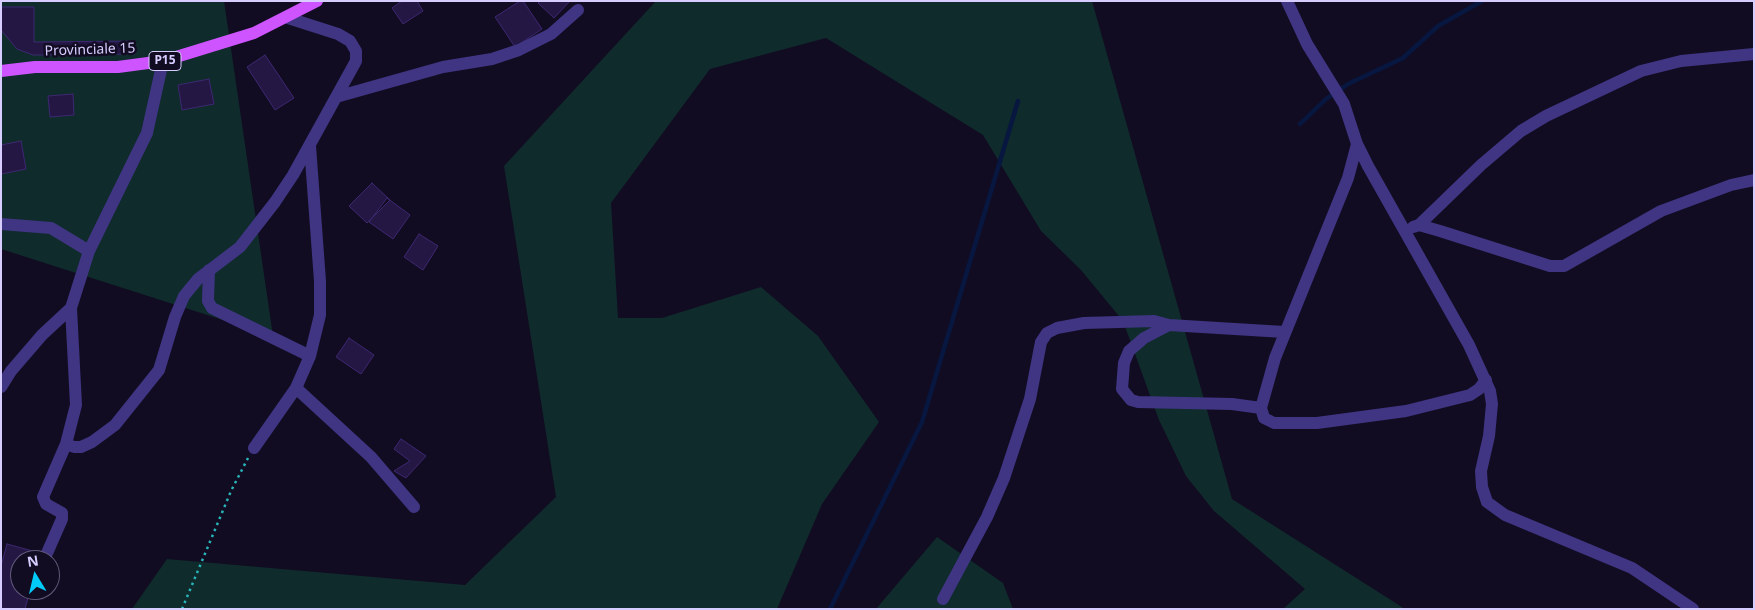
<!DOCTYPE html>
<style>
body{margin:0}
#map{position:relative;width:1755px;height:610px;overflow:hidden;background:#120c22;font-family:"Noto Sans",sans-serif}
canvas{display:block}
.frame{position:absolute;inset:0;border:2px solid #d7cdff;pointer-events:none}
.north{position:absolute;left:10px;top:550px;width:50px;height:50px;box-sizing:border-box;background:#120c22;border:1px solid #61597a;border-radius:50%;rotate:351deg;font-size:14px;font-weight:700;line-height:20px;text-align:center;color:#d7cdff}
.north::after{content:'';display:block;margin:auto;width:18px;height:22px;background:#00caf8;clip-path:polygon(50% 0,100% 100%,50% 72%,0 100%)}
</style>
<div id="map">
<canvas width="1755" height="610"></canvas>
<div class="frame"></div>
<div class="north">N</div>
</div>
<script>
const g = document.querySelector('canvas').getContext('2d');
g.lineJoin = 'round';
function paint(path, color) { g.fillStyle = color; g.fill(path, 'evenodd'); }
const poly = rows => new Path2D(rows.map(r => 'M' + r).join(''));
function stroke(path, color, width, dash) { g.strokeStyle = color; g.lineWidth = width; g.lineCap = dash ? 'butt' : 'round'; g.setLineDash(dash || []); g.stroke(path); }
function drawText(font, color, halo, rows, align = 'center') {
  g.font = font + ' "Noto Sans",sans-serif'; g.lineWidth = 5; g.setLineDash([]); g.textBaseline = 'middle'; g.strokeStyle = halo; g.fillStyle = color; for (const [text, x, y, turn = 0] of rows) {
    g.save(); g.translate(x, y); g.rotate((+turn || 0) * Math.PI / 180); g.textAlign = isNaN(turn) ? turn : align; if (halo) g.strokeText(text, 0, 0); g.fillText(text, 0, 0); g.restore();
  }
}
const green = poly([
 [1,1,224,1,273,336,1,249],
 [656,1,1092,1,1232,499,1405,609,1283,609,1305,589,1214,511,1186,476,1159,420,1123,321,1081,270,1041,231,983,135,826,38,710,69,611,203,618,318,662,318,761,287,818,336,879,422,822,504,777,609,132,609,167,559,465,585,556,497,504,166],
 [937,537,1003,583,1013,609,876,609]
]);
const stream = poly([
 [1300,124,1326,99,1348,84,1403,58,1438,26,1482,1],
 [830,609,922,422,1018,101]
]);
const building = poly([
 [402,1,417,1,423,11,403,24,392,8,402,1],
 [520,1,523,1,542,29,515,47,495,17,520,1],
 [540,1,570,1,554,18,538,3,540,1],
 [1,7,34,7,34,42,135,41,135,54,33,55,17,49,1,30,1,7],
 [265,55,294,98,275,110,247,67,265,55],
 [209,79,214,104,182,110,178,85,209,79],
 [73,94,74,115,50,117,48,96,73,94],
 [21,141,26,169,1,174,1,145,21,141],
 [372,183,390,200,367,223,349,206,372,183],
 [387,198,410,215,393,239,369,222,387,198],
 [419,234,438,246,423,270,404,257,419,234],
 [349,338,374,355,361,374,336,357,349,338],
 [401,439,426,456,406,478,394,471,410,461,394,449,401,439],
 [7,544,40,553,38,560,20,560,20,590,30,590,25,609,1,609,1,566,7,544]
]);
const path = poly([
 [182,609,231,491,248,458]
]);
const street = poly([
 [1287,1,1307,44,1344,104,1357,144,1368,166,1469,345,1490,391,1492,404,1489,436,1481,471,1482,487,1487,502,1505,515,1632,568,1693,609],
 [163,61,147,133,89,251,71,308,76,405,66,444,74,447,81,447,92,442,115,425,159,370,175,317,184,296,198,279,240,247,275,202,293,175,356,61,356,51,350,41,338,34,288,18],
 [336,97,443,67,492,59,519,50,551,34,578,10],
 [1357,144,1348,178,1275,358,1261,408,1264,418,1274,423,1317,423,1406,411,1470,395,1479,389,1486,380],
 [1,224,51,228,89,251],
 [1419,225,1481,165,1521,131,1546,116,1641,71,1681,61,1754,54],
 [1413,227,1419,225,1440,231,1550,266,1564,266,1661,211,1731,185,1754,180],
 [209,270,208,301,212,308,310,356],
 [1,387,11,371,42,335,71,308],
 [296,388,371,457,414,507],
 [1261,408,1232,404,1138,402,1131,400,1122,389,1124,363,1129,351,1144,338,1169,325,1284,332],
 [254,448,296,388,310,356,320,315,320,281,310,146],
 [44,560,62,519,62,513,46,504,43,497,66,444],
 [943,599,987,517,1004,478,1030,399,1041,342,1047,333,1057,328,1084,323,1154,321,1169,325]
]);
const primary = poly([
 [1,71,35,67,118,67,163,61,254,33,317,1]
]);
const shields = [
 [165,61,32]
];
const shieldNames = [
 ["P15",165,61]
];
const streetNames = [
 ["Provinciale 15",90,50,-2]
];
paint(green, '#0f2b2c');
stroke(stream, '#071740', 4.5);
paint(building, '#241744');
stroke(building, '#3d2871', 1);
stroke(path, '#28b4b8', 2.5, [2.5, 4]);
stroke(street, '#3f3583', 12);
stroke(primary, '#ce54ff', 12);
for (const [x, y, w] of shields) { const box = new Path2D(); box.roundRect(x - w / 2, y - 9.5, w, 19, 4); g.fillStyle = '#120c22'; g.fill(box); stroke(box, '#d7cdff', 1); }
drawText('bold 12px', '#d7cdff', null, shieldNames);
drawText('14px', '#d7cdff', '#120c22', streetNames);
</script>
